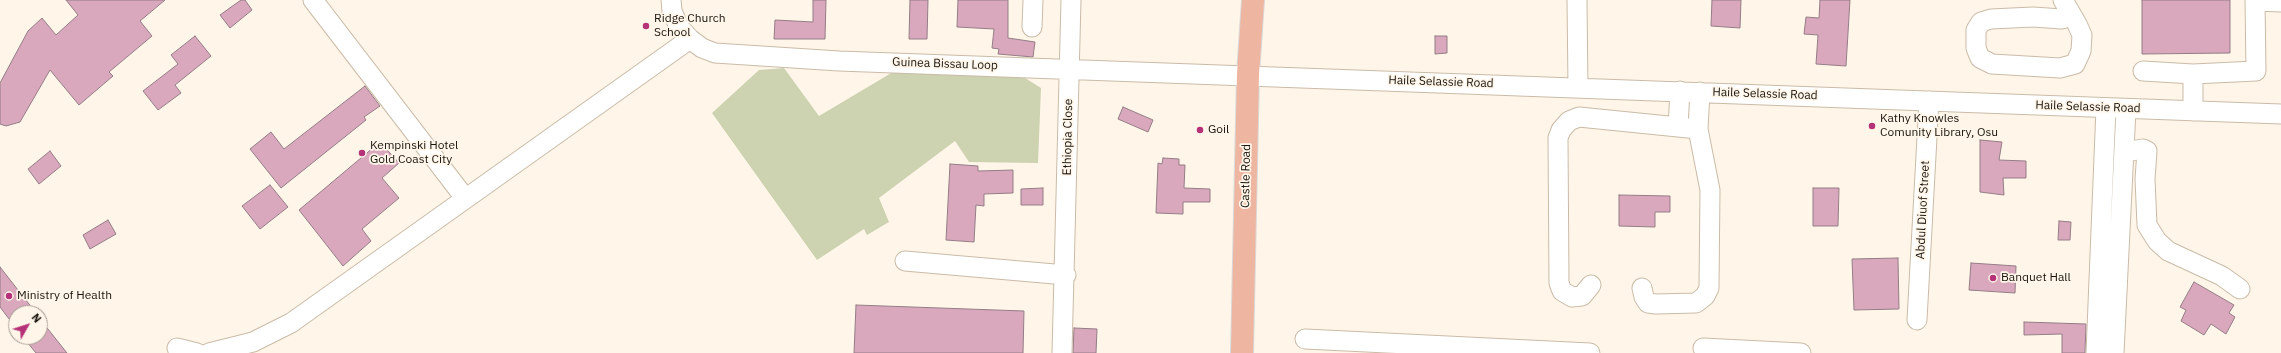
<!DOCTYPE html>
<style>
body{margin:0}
#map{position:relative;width:2281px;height:353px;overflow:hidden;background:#fff6e9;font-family:"IBM Plex Sans",sans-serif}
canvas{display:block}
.north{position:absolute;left:8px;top:305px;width:40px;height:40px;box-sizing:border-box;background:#fff6e9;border:1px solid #a39b91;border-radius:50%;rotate:51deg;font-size:11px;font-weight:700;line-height:16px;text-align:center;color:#18130c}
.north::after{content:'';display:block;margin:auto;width:14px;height:18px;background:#b53178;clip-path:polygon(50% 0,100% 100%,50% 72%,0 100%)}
</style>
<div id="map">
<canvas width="2281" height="353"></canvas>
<div class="north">N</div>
</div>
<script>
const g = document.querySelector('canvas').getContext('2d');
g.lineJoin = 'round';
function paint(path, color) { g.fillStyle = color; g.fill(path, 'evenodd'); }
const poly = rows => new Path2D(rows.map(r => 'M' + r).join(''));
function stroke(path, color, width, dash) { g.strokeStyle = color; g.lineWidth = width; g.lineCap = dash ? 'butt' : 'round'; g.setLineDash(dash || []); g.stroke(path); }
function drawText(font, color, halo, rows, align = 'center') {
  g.font = font + ' "IBM Plex Sans",sans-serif'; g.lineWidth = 3.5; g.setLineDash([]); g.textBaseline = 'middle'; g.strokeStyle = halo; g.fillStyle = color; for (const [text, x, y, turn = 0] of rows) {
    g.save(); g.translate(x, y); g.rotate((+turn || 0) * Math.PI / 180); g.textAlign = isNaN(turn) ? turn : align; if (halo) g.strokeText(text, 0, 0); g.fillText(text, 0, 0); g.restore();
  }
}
const green = poly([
 [784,68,819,116,893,72,1022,76,1041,88,1038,163,969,162,955,141,879,198,889,222,867,235,864,229,817,260,712,113,759,70]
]);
const building = poly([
 [66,0,165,0,140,21,152,36,109,72,113,76,79,105,50,70,20,122,6,126,0,124,0,83,28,31,42,18,56,35,78,15,66,0],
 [241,0,245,0,252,10,230,28,220,15,241,0],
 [813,0,826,0,825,39,774,39,775,20,813,22,813,0],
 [910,0,928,0,927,39,909,39,910,0],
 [958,0,1008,0,1008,38,1035,42,1033,57,998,54,999,49,992,48,994,29,957,27,958,0],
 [1712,0,1741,0,1740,28,1711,26,1712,0],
 [1820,0,1850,0,1846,66,1816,64,1818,35,1804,34,1806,17,1819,18,1820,0],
 [2142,0,2230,0,2230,53,2142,54,2142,0],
 [195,36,211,56,175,85,181,93,158,110,143,91,178,64,171,55,195,36],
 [1435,36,1447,36,1447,53,1435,54,1435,36],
 [365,86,380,106,364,117,366,120,281,188,250,149,271,132,284,149,365,86],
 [1123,107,1153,120,1148,132,1118,119,1123,107],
 [1980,140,2002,142,1999,160,2026,161,2026,178,2003,178,2004,195,1980,192,1980,140],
 [380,142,399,163,382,178,399,198,362,229,371,241,343,266,299,210,380,142],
 [50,151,61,166,39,184,28,169,50,151],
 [1163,158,1179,159,1179,165,1185,165,1184,188,1210,189,1210,202,1183,202,1183,214,1156,213,1158,163,1162,164,1163,158],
 [950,164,978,166,978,171,1013,170,1013,193,984,194,984,206,976,205,974,242,946,240,950,164],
 [270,185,288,207,260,229,242,206,270,185],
 [1043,188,1043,205,1021,205,1021,189,1043,188],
 [1813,188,1839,188,1838,226,1813,226,1813,188],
 [1619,195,1670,196,1670,212,1655,212,1655,227,1619,226,1619,195],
 [108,220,116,234,90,249,83,235,108,220],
 [2059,221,2071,222,2070,240,2058,240,2059,221],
 [1898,258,1899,309,1854,310,1852,259,1898,258],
 [1971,263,2016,266,2015,293,1969,290,1971,263],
 [0,267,36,313,16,313,16,328,0,307,0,267],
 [2194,282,2234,305,2229,313,2235,317,2226,334,2211,324,2204,335,2181,321,2186,310,2180,307,2194,282],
 [856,305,1024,311,1023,353,854,353,856,305],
 [40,319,67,353,36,353,23,337,40,337,40,319],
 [2024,322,2086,324,2085,353,2062,353,2062,334,2024,335,2024,322],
 [1074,328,1097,329,1096,353,1073,353,1074,328]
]);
const minor = poly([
 [313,0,465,198],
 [671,0,672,11,679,27,690,39,702,48,715,53,839,61,2281,114],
 [1577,0,1578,87],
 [2063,0,2077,24,2082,35,2081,51,2075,64,2060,68,1992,64,1980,58,1976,48,1976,30,1981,22,1991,19,2033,17,2062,19,2072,16],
 [2255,1,2281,2],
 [1032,27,1033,0],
 [2143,71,2193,74],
 [2193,111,2193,74,2256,71,2255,0],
 [1678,127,1680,91],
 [2124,152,2143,149,2147,151,2145,179,2147,225,2157,241,2168,251,2222,276,2240,289],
 [905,261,1066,275],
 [1591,285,1582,296,1572,297,1562,291,1559,283,1558,138,1561,130,1569,121,1579,117,1698,129],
 [1642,288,1644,297,1648,303,1656,304,1696,303,1705,296,1709,288,1710,190,1698,129,1700,92],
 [1917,320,1929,101],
 [1305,339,1590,353],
 [177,348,197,353],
 [1703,348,1801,353],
 [209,353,253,342,291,323,690,39],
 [1062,353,1071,0],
 [2096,353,2106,108],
 [2114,353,2126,109]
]);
const major = poly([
 [1242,353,1248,74,1253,0]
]);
const markers = [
 [646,26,4,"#b53178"],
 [1872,126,4,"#b53178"],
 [1200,130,4,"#b53178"],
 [362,153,4,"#b53178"],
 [1993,278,4,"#b53178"],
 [9,296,4,"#b53178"]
];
const poiNames = [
 ["Ridge Church",654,19],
 ["School",654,33],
 ["Kathy Knowles",1880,119],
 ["Comunity Library, Osu",1880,133],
 ["Goil",1208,130],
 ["Kempinski Hotel",370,146],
 ["Gold Coast City",370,160],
 ["Banquet Hall",2001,278],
 ["Ministry of Health",17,296]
];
const streetNames = [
 ["Guinea Bissau Loop",945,64,2],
 ["Haile Selassie Road",1441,82,2],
 ["Haile Selassie Road",1765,94,2],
 ["Haile Selassie Road",2088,107,2],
 ["Ethiopia Close",1068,137,-89],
 ["Castle Road",1246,176,-89],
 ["Abdul Diuof Street",1923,210,-87]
];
paint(green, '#cdd2b0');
paint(building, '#d9a8bd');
stroke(building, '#947d86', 1);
stroke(minor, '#cabba7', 21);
stroke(major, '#dad9d8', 24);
stroke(minor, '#fff', 19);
stroke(major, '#eeb5a1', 22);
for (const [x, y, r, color] of markers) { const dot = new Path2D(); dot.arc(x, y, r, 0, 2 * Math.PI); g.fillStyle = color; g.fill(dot); stroke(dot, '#fff6e9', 1.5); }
drawText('12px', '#18130c', '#fff6e9', poiNames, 'left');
drawText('12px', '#18130c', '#fff6e9', streetNames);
</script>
